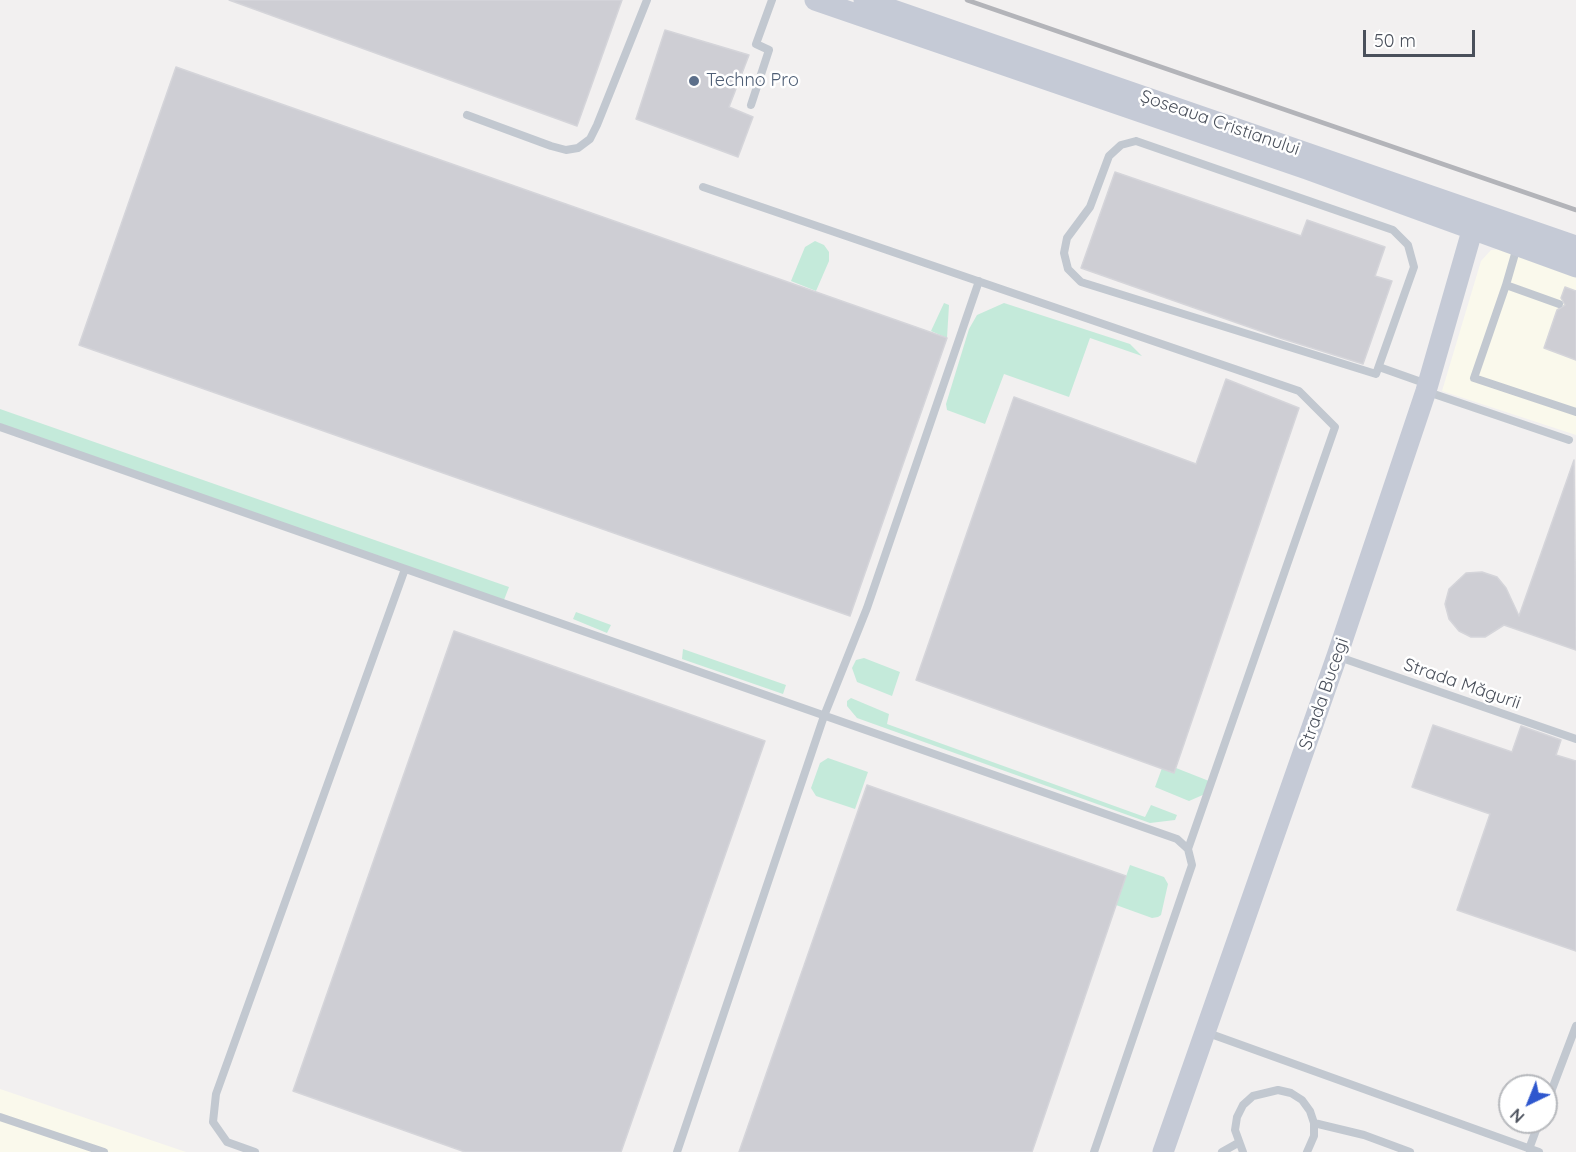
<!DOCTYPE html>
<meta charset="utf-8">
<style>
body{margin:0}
#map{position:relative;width:1576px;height:1152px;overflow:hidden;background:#f2f0f0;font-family:Quicksand,sans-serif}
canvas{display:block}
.north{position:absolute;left:1498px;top:1074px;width:60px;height:60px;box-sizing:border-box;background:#fff;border:2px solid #b7b9bd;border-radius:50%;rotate:223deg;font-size:16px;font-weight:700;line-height:24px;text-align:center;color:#4a505b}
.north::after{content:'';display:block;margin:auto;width:21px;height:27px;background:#2e57ce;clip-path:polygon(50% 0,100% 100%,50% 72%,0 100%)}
.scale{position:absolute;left:1363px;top:30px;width:112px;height:27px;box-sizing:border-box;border:3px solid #4a505b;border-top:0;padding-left:8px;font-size:18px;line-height:21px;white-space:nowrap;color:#4a505b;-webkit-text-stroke:4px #fff;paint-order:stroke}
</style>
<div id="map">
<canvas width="1576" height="1152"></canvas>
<div class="north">N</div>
<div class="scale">50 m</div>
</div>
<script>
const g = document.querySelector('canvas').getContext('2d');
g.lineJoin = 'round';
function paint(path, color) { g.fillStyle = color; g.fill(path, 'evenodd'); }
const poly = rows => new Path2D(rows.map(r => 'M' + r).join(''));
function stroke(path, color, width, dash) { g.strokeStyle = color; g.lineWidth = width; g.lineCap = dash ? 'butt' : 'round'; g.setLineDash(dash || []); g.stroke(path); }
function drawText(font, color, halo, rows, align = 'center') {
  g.font = font + ' Quicksand,sans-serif'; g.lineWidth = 5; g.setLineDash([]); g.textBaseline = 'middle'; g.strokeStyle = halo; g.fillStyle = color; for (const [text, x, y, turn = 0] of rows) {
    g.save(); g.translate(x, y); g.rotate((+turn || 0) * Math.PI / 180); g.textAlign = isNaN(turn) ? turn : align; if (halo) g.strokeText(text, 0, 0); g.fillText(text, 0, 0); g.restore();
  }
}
const commercial = poly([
 [1505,249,1576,275,1576,435,1442,391,1481,261,1491,250],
 [0,1089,186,1152,0,1152]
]);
const green = poly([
 [815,241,824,245,829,252,829,261,816,291,791,281,805,247],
 [944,303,949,305,947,338,931,331],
 [1004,303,1130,344,1142,356,1090,338,1069,397,1004,374,985,424,947,410,946,404,969,329,977,315],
 [0,409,509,587,504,600,0,424],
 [576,612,611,625,607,633,573,619],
 [683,649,786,685,783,694,682,659],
 [864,658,900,672,892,696,857,682,852,668,856,660],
 [851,698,889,714,887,724,1145,817,1151,805,1177,815,1175,820,1150,823,857,718,847,706,847,701],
 [828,758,868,772,855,809,816,796,811,788,820,763],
 [1162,768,1174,773,1176,768,1209,781,1205,794,1189,801,1155,787],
 [1130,865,1164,877,1168,884,1161,915,1158,917,1152,918,1116,905]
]);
const building = poly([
 [229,0,622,0,577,126,229,0],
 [665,30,749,55,729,107,753,117,738,157,636,119,665,30],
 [176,67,947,338,850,616,79,345,176,67],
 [1115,172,1301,236,1307,220,1385,247,1375,276,1392,281,1363,364,1280,338,1081,268,1115,172],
 [1565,287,1576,291,1576,360,1544,348,1557,310,1565,305,1561,298,1565,287],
 [1226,379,1299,408,1174,773,916,680,1014,397,1196,464,1226,379],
 [1574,460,1576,650,1504,625,1485,637,1471,637,1459,631,1449,619,1445,604,1449,589,1466,573,1482,572,1497,577,1506,588,1519,616,1574,460],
 [454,631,765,741,621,1152,465,1152,293,1091,454,631],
 [1433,725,1512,752,1521,726,1561,740,1556,755,1576,761,1576,951,1457,910,1490,814,1412,787,1433,725],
 [867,785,1126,876,1032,1152,739,1152,867,785]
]);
const lane = poly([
 [751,105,769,50,756,44,772,0],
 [467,115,551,146,566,150,578,148,590,139,597,125,647,0],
 [1136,141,1393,230,1408,245,1414,267,1376,374,1081,282,1068,269,1064,253,1067,238,1090,207,1109,156,1121,145,1136,141],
 [703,187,1299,391,1335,427,1188,849],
 [1517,247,1506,285,1559,304],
 [1506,285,1474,378,1576,412],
 [1379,367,1427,384],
 [1428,392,1569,440],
 [0,427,1177,839,1188,849,1192,865,1094,1152],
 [1339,657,1576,739],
 [1208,1033,1539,1152],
 [1546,1105,1576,1026],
 [0,1117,104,1152],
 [1314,1123,1364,1135,1410,1152],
 [1529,1149,1539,1122],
 [255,1152,227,1142,213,1122,216,1094,405,569],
 [677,1152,824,716,867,608,979,281],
 [1222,1152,1238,1143],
 [1243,1152,1235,1130,1237,1117,1243,1105,1253,1096,1278,1090,1291,1093,1302,1100,1310,1111,1314,1123,1314,1136,1307,1152]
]);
const secondary = poly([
 [815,0,1307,169,1576,267],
 [864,0,1576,246],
 [1163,1152,1337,656,1426,391,1472,231]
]);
const rail = poly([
 [967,0,1576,210]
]);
const markers = [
 [694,81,6,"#5c6f8a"]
];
const serviceNames = [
 ["Techno Pro",706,81]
];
const streetNames = [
 ["Șoseaua Cristianului",1220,123,19],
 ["Strada Măgurii",1462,684,19],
 ["Strada Bucegi",1324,694,-71]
];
paint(commercial, '#faf9ec');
paint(green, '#c4eada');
paint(building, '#ceced4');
stroke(building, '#d5d5da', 1.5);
stroke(lane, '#c2c8d0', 8);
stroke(secondary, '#c5cad6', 21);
stroke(rail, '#b3b4b9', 4.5);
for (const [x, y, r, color] of markers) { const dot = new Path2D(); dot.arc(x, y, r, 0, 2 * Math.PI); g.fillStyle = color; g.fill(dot); stroke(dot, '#fff', 2); }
drawText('18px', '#4e5e75', '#fff', serviceNames, 'left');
drawText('18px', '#4a505b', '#fff', streetNames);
</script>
